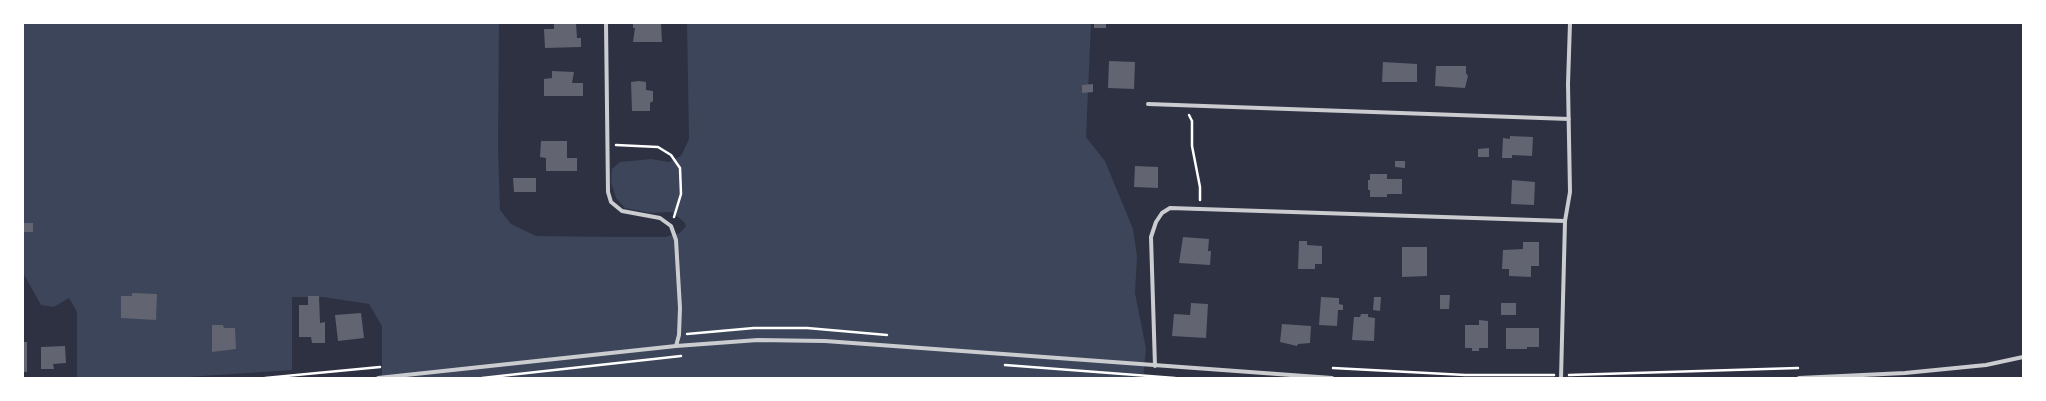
<!DOCTYPE html>
<style>
body{margin:0}
#map{position:relative;width:2046px;height:401px;overflow:hidden;background:#2d3142;font-family:"PT Sans",sans-serif}
canvas{display:block}
.frame{position:absolute;inset:0;border:24px solid #fff;pointer-events:none}
</style>
<div id="map">
<canvas width="2046" height="401"></canvas>
<div class="frame"></div>
</div>
<script>
const g = document.querySelector('canvas').getContext('2d');
g.lineJoin = 'round';
function paint(path, color) { g.fillStyle = color; g.fill(path, 'evenodd'); }
const poly = rows => new Path2D(rows.map(r => 'M' + r).join(''));
function stroke(path, color, width, dash) { g.strokeStyle = color; g.lineWidth = width; g.lineCap = dash ? 'butt' : 'round'; g.setLineDash(dash || []); g.stroke(path); }
const green = poly([
 [23,23,499,23,498,147,500,210,511,224,536,236,617,237,665,237,680,233,686,226,684,222,672,212,651,213,625,208,616,198,611,182,612,169,620,162,651,159,669,162,681,156,689,139,687,23,1091,23,1086,137,1105,161,1133,229,1137,256,1135,293,1146,349,1143,378,382,378,382,326,369,304,323,297,292,297,292,370,173,378,77,378,77,312,69,298,54,307,41,305,23,273]
]);
const building = poly([
 [576,23,577,38,581,38,581,47,545,48,544,29,554,29,554,24],
 [633,23,661,23,662,42,633,42,635,28,633,28],
 [1094,23,1106,23,1106,28,1094,28],
 [1109,61,1135,62,1134,89,1108,88],
 [1383,62,1417,64,1417,82,1382,82],
 [1436,66,1466,66,1466,73,1468,76,1465,88,1435,86],
 [552,71,574,72,572,83,583,83,583,96,544,96,544,79,552,78],
 [639,81,646,82,646,90,653,91,653,101,650,103,650,111,632,111,631,82],
 [1093,84,1093,92,1082,93,1082,85],
 [1510,136,1533,137,1532,156,1512,155,1512,158,1502,158,1503,138,1510,139],
 [541,141,567,141,567,158,577,158,577,171,546,171,546,158,540,157],
 [1489,148,1489,157,1478,157,1478,149],
 [1395,161,1405,161,1405,168,1395,167],
 [1135,166,1158,167,1158,188,1134,187],
 [1370,174,1387,174,1387,179,1402,179,1402,194,1387,194,1387,197,1370,197,1370,190,1368,190,1368,180,1370,180],
 [513,178,536,178,536,192,514,192],
 [1512,180,1535,182,1534,205,1511,204],
 [23,223,33,223,33,232,23,232],
 [1183,237,1209,239,1208,251,1211,251,1210,265,1179,263],
 [1299,241,1307,241,1307,245,1322,246,1322,264,1315,264,1315,269,1298,269],
 [1523,242,1539,242,1539,266,1531,266,1531,277,1509,276,1509,269,1502,269,1503,250,1523,249],
 [1402,247,1427,247,1427,276,1402,277],
 [132,293,157,294,156,320,121,318,121,296,132,296],
 [1440,295,1450,295,1449,309,1440,309],
 [308,296,319,296,320,323,325,322,325,343,312,343,311,337,299,337,299,305,308,305],
 [1321,297,1339,298,1339,304,1343,305,1343,310,1338,310,1337,326,1319,325],
 [1374,297,1381,297,1380,311,1373,310],
 [1191,303,1208,304,1206,338,1172,336,1174,314,1190,315],
 [1501,303,1516,303,1516,315,1501,315],
 [361,313,364,338,338,341,335,315],
 [1361,314,1368,314,1368,317,1375,318,1374,341,1352,340,1354,317,1360,317],
 [1479,320,1488,321,1488,348,1479,348,1479,351,1472,351,1472,348,1465,348,1465,325,1479,325],
 [1282,324,1311,326,1310,343,1298,344,1297,346,1280,342],
 [212,325,223,325,224,328,235,328,236,349,212,352],
 [1506,328,1539,328,1539,347,1527,347,1527,349,1506,349],
 [23,342,27,342,27,372,23,372],
 [65,346,66,363,53,364,54,369,41,369,41,347]
]);
const path = poly([
 [1189,115,1192,121,1192,146,1200,187,1200,200],
 [616,145,658,147,671,155,680,168,681,194,674,217],
 [687,334,754,328,807,328,887,335],
 [1005,365,1175,378],
 [1333,368,1465,375,1554,375],
 [1569,375,1798,368],
 [265,378,380,367],
 [482,378,681,356]
]);
const minor = poly([
 [606,23,608,192,611,202,622,211,660,218,671,226,676,240,680,308,679,335,676,346],
 [1148,104,1569,119],
 [1155,366,1151,237,1156,222,1162,213,1170,208,1565,221],
 [378,378,676,346,758,340,825,341,1332,378],
 [1561,378,1565,221,1570,192,1568,84,1570,23],
 [1799,378,1905,373,1986,365,2023,357]
]);
paint(green, '#3c4559');
paint(building, '#626471');
stroke(path, '#fff', 2.5);
stroke(minor, '#caccd0', 4);
</script>
